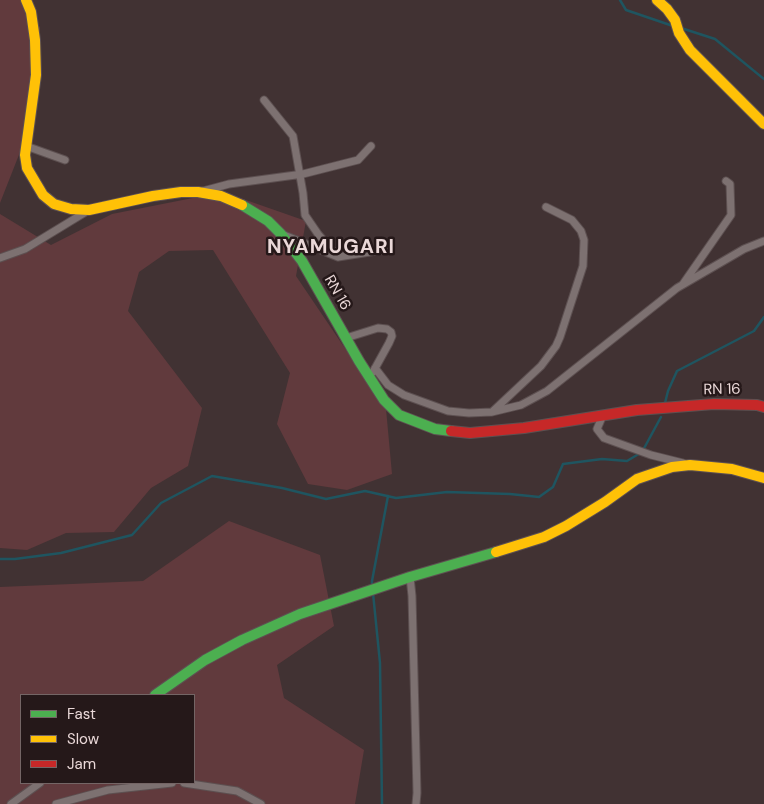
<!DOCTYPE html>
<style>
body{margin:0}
#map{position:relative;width:764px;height:804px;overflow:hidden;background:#413233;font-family:"DM Sans",sans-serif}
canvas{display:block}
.legend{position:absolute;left:20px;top:694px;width:175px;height:90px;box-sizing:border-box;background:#251819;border:1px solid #746565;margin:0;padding:6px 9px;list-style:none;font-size:15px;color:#ead8d8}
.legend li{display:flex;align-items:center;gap:10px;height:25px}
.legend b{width:25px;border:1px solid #746565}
</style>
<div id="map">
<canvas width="764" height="804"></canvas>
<ul class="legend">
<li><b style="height:6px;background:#4caf50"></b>Fast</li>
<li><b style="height:6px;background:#ffc107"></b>Slow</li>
<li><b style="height:6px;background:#c62828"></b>Jam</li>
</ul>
</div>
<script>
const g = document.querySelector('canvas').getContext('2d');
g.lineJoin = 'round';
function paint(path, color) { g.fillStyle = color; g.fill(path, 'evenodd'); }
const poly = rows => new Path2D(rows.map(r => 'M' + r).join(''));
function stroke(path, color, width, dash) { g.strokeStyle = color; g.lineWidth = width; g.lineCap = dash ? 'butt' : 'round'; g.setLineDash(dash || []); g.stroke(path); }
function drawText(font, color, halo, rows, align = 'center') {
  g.font = font + ' "DM Sans",sans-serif'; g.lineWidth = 5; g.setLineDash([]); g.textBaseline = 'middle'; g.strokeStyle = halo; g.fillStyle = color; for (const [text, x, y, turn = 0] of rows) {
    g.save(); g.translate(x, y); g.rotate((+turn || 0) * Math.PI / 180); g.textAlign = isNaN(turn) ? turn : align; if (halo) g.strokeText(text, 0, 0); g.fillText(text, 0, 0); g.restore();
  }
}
const green = poly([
 [0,0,28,0,40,28,37,109,0,203],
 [223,192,306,221,296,276,386,409,392,474,347,490,308,484,277,424,290,373,213,250,169,251,139,272,128,311,202,408,188,466,151,488,114,532,66,533,27,550,0,548,0,214,51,245,112,214],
 [229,521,320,555,334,626,277,665,284,698,364,750,355,804,0,804,0,587,143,581],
 [21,695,194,695,194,783,21,783]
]);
const stream = poly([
 [620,0,626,10,673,26],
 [681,28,715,39,764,79],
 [665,403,668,391,677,371,754,331,764,317],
 [0,559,15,559,61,553,132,535,161,503,212,476,282,488,326,499,365,491,396,498,447,492,510,494,539,497,553,487,563,464,602,459,627,461,642,452,661,417],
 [372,588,372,581,388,496],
 [373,593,380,663,382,804]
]);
const street = poly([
 [264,100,293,136,303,193,305,215,318,234,338,257],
 [26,146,65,160],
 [203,191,229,184,303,174,358,160,371,146],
 [284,235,338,257,389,249],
 [0,258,25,249,89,210],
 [683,284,731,215,730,184,726,181],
 [346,338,378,328,387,329,391,332,392,336,389,343,373,372],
 [375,368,388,385,404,395,448,411,469,413,492,412,521,405,547,391,677,288,744,249,764,241],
 [492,412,541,366,556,346,560,337,583,266,584,240,581,231,572,220,546,207],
 [603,415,597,429,604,438,651,455,683,463],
 [410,577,412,596,417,793,416,804],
 [184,783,237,791,261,804],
 [11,804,40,783],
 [56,804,108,790,172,783]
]);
const fast = poly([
 [242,205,268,221,281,234,302,261,359,361,384,400,399,415,435,429,451,431],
 [155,695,205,660,242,640,300,614,410,577,496,552]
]);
const slow = poly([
 [26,0,31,12,35,40,36,75,25,155,27,168,43,195,54,204,71,209,89,210,153,196,181,192,198,192,221,196,242,205],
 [657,0,667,9,675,20,679,33,690,50,764,124],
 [496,552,544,537,566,526,605,502,637,479,672,467,690,465,732,469,764,478]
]);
const jam = poly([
 [451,431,470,433,524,428,637,410,714,404,757,405,764,407]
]);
const streetNames = [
 ["RN 16",337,293,60],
 ["RN 16",722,390,-1]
];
const districtNames = [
 ["NYAMUGARI",331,248]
];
paint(green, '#613a3d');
stroke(stream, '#1f5560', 2.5);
stroke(street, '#5d5051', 9);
stroke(fast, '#5d5051', 12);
stroke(slow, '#5d5051', 12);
stroke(jam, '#5d5051', 12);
stroke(street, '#7d7171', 7);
stroke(fast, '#4caf50', 10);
stroke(slow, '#ffc107', 10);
stroke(jam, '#c62828', 10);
drawText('15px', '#ead8d8', '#251819', streetNames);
g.letterSpacing = '1px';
drawText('bold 20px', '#ead8d8', '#251819', districtNames);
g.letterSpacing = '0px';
</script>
